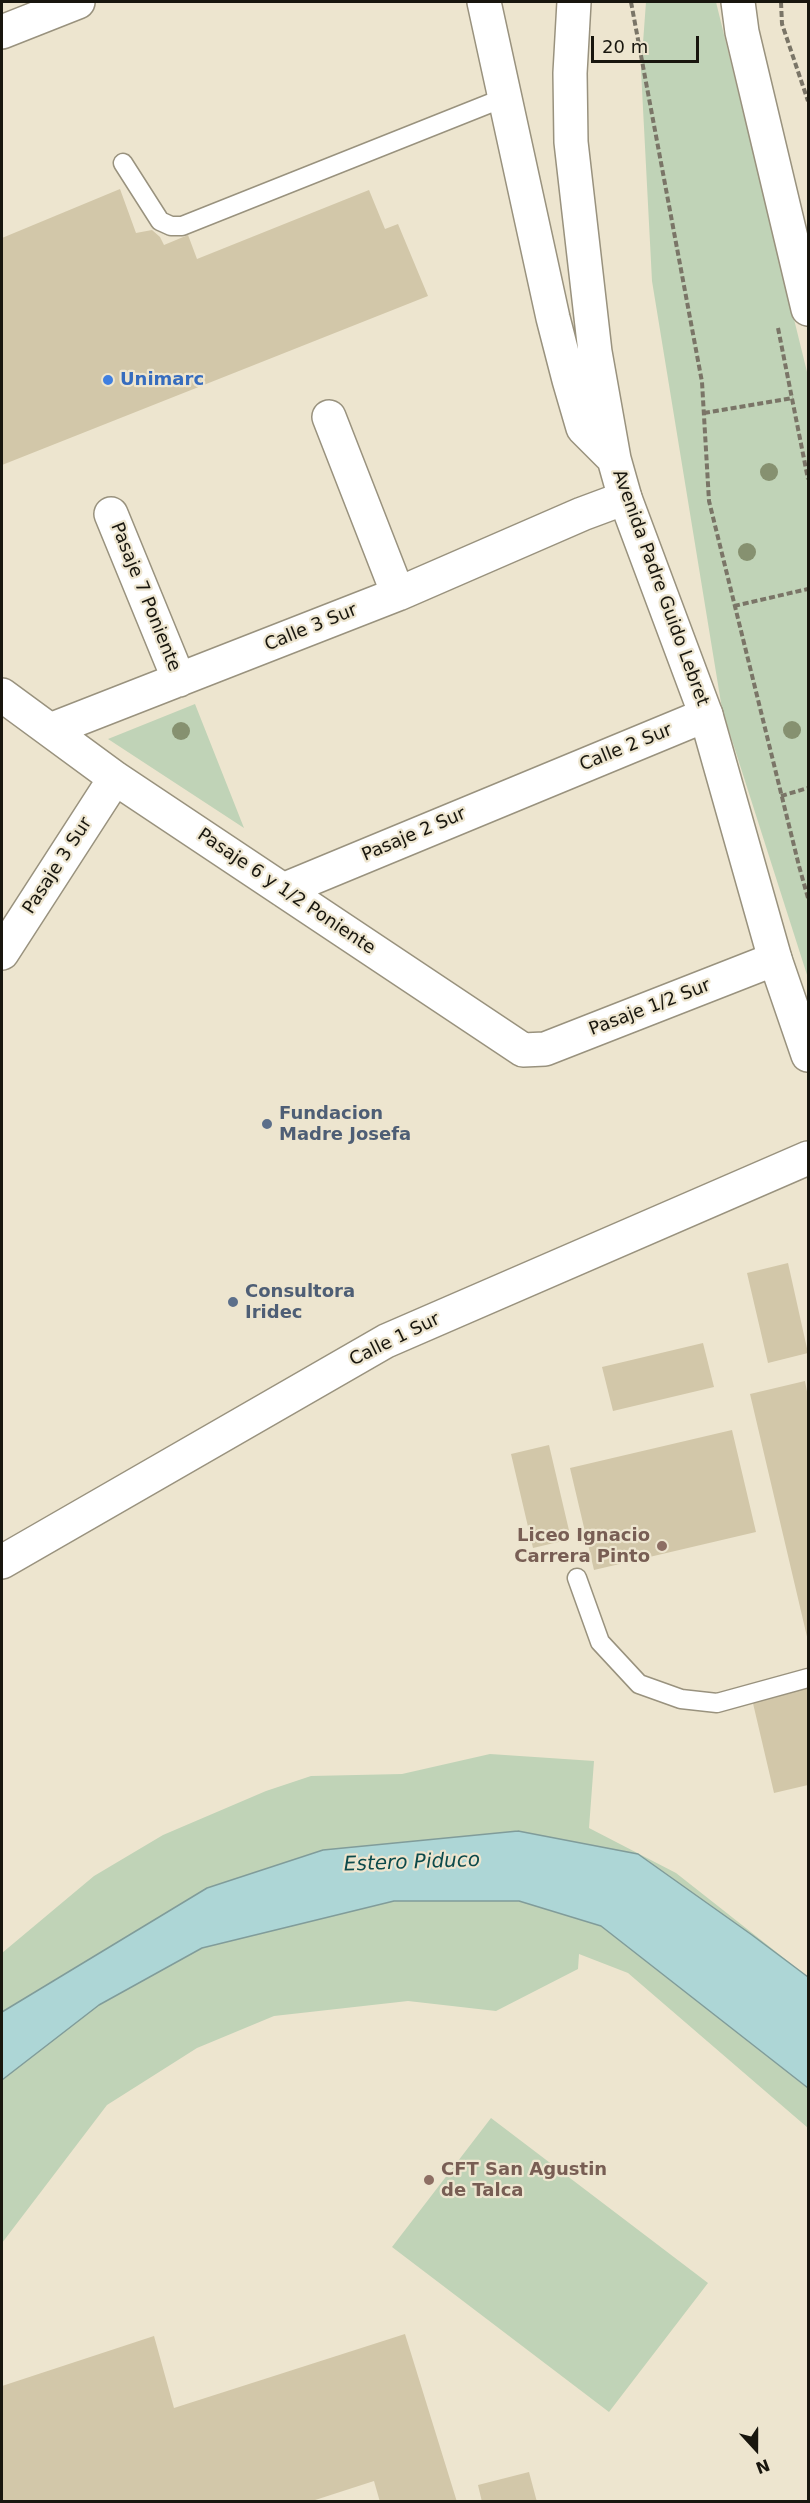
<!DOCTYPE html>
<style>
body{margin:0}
#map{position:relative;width:810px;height:2503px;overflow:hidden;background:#ede5cf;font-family:"DejaVu Sans",sans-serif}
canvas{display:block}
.frame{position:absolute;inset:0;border:3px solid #18160e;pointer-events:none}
.north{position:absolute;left:726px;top:2419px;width:60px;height:60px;-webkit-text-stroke:4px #ede5cf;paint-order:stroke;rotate:159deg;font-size:16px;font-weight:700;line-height:24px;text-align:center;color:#18160e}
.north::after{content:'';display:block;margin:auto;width:21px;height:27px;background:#18160e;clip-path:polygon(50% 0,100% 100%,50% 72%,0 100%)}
.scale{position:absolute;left:591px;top:36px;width:108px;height:27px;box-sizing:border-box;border:3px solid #18160e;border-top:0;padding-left:8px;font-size:18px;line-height:21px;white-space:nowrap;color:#18160e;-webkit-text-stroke:4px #ede5cf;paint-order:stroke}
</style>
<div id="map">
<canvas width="810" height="2503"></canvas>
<div class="frame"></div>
<div class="north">N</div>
<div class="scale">20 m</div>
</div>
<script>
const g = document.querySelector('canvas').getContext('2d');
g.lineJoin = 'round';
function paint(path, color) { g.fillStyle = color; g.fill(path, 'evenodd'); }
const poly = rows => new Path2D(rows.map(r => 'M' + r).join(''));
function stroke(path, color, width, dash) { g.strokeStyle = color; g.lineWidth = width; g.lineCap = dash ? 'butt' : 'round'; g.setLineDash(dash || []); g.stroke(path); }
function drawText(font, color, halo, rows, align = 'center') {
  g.font = font + ' "DejaVu Sans",sans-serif'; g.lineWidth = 4.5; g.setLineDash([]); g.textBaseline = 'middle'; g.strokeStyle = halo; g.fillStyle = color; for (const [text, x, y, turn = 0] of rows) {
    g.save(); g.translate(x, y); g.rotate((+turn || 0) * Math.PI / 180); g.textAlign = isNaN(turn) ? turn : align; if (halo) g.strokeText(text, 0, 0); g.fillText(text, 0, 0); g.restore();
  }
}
const green = poly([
 [646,2,716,2,808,376,808,978,722,709,652,281,641,70],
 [195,704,244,828,108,739],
 [490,1754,594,1761,589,1828,676,1873,808,1977,808,2128,628,1973,579,1954,578,1969,496,2011,408,2001,274,2016,197,2048,107,2105,2,2243,2,1953,94,1876,163,1835,266,1791,311,1776,402,1774],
 [491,2118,708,2283,609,2412,392,2247]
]);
const water = poly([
 [518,1831,638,1854,752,1935,808,1977,808,2088,601,1926,519,1901,394,1901,202,1948,99,2005,2,2080,2,2012,207,1888,323,1850,518,1831]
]);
const building = poly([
 [120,189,136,233,152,230,160,237,164,245,188,235,197,259,369,190,385,229,398,224,428,296,2,465,2,238],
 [788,1263,808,1353,768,1363,747,1273],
 [703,1343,714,1387,613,1411,602,1367],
 [805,1381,808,1397,808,1641,750,1394],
 [732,1430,756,1532,594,1570,570,1468],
 [549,1445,571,1539,533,1548,511,1454],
 [808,1686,808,1785,774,1793,752,1699],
 [405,2334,457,2502,380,2502,374,2481,309,2502,2,2502,2,2386,154,2336,174,2408],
 [529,2472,537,2502,482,2502,478,2485]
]);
const path = poly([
 [631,2,702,382,709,501,799,866,808,898],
 [781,2,782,24,808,101],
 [778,328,808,479],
 [704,413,793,398],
 [734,606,808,589],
 [781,796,808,788]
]);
const lane = poly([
 [123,163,160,221,171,226,182,226,506,97],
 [577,1578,600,1642,639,1684,681,1699,717,1703,808,1678]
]);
const street = poly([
 [329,417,398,594],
 [111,514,179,680],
 [2,695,115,778,523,1050,545,1049,775,959],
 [50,730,398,594,582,514,625,498],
 [283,890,706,715],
 [2,953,115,778]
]);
const secondary = poly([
 [2,1562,386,1341,808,1158]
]);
const primary = poly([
 [484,2,553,318,569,380,583,428,614,459],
 [574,2,570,73,571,142,595,352,614,459,625,498,706,715,775,959,808,1055],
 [738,2,742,32,808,309],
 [2,32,78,2]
]);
const trees = [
 [769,472],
 [747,552],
 [792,730],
 [181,731]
];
const markers = [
 [108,380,6,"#3f7fe0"],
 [267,1124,6,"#5c6f8a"],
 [233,1302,6,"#5c6f8a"],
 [662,1546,6,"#8d6e63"],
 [429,2180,6,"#8d6e63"]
];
const shopNames = [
 ["Unimarc",120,380]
];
const streetNames = [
 ["Avenida Padre Guido Lebret",660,588,70],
 ["Pasaje 7 Poniente",145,597,68],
 ["Calle 3 Sur",311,628,-22],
 ["Calle 2 Sur",626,748,-22],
 ["Pasaje 2 Sur",414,835,-23],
 ["Pasaje 3 Sur",58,866,-57],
 ["Pasaje 6 y 1/2 Poniente",286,892,34],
 ["Pasaje 1/2 Sur",650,1008,-21],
 ["Calle 1 Sur",395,1340,-26]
];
const serviceNames = [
 ["Fundacion",279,1114],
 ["Madre Josefa",279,1135],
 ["Consultora",245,1292],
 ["Iridec",245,1313]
];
const educationNames = [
 ["Liceo Ignacio",650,1536],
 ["Carrera Pinto",650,1557],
 ["CFT San Agustin",441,2170,"left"],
 ["de Talca",441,2191,"left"]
];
const waterNames = [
 ["Estero Piduco",412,1863,-2]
];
paint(green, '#c0d3b7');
paint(water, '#add6d6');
stroke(water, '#809c9a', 1.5);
paint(building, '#d2c7a9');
stroke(lane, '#99927e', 21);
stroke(street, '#99927e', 36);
stroke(secondary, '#99927e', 36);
stroke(primary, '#99927e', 36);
stroke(path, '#7a7567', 4, [6, 3]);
stroke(lane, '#fff', 18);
stroke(street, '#fff', 33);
stroke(secondary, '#fff', 33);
stroke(primary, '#fff', 33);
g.fillStyle = '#869170';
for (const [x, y] of trees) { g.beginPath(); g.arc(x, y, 9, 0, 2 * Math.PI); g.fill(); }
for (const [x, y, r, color] of markers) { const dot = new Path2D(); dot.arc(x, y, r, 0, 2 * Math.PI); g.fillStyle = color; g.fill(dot); stroke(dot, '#ede5cf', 2); }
drawText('bold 18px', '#366cbe', '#ede5cf', shopNames, 'left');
drawText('18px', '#18160e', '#ede5cf', streetNames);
drawText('bold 18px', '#4e5e75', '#ede5cf', serviceNames, 'left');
drawText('bold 18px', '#785e54', '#ede5cf', educationNames, 'right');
drawText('italic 20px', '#0c4a4b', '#ede5cf', waterNames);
</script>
